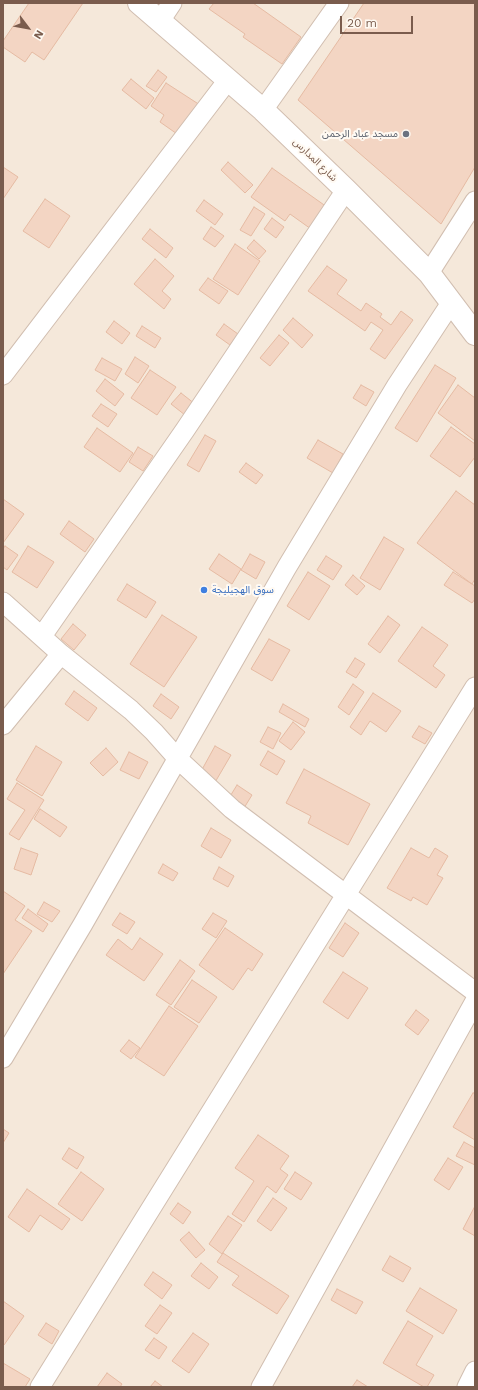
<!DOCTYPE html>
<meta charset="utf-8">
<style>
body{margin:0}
#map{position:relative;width:478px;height:1390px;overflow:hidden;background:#fdf6ec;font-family:"Work Sans",sans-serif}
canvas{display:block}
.frame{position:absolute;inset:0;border:4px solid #7a5c4d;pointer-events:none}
.north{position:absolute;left:8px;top:8px;width:40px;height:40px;-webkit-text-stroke:3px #fffaf3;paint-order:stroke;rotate:122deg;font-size:11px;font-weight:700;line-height:16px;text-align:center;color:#7a5c4d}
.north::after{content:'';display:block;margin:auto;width:14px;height:18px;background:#7a5c4d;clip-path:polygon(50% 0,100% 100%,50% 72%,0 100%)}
.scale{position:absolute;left:340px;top:16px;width:73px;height:18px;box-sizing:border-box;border:2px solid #7a5c4d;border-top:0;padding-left:5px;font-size:12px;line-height:14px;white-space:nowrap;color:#7a5c4d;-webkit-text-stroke:3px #fffaf3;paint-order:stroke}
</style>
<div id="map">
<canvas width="478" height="1390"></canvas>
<div class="frame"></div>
<div class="north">N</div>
<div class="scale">20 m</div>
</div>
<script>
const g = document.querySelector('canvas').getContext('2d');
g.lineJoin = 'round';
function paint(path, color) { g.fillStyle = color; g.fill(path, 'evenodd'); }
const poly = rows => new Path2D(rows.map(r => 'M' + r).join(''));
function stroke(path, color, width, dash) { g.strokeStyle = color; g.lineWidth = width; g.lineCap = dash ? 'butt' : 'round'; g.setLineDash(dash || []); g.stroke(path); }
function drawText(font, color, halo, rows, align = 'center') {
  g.font = font + ' "Work Sans","Noto Sans Arabic",sans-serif'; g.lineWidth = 4; g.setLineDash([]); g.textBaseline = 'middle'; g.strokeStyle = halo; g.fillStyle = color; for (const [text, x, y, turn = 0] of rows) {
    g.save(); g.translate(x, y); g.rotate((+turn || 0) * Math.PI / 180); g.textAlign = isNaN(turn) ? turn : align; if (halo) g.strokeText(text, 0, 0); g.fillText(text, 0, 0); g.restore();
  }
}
const residential = poly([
 [3,3,475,3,475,1387,3,1387]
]);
const building = poly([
 [29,3,83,3,44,60,32,52,25,62,3,47,3,41,29,3],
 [214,3,253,3,301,37,282,64,243,37,245,34,209,9,214,3],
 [364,3,475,3,475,167,441,224,298,100,364,3],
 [158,70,167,77,156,92,146,86,158,70],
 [131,79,154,98,146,109,122,90,131,79],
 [166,83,200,105,180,136,160,122,164,115,151,106,166,83],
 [228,162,253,185,245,193,221,170,228,162],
 [3,167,18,177,3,199,3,167],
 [272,168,334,212,318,234,290,214,285,221,251,197,272,168],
 [45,199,70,216,49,248,23,231,45,199],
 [204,200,223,214,215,225,196,211,204,200],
 [254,207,265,214,251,236,240,230,254,207],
 [272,218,284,227,276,238,264,229,272,218],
 [211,227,224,236,215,247,203,239,211,227],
 [150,229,173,248,166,258,142,239,150,229],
 [254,240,266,251,259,259,247,248,254,240],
 [235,244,260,261,238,295,213,279,235,244],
 [155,259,174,276,162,291,171,299,164,309,134,284,155,259],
 [327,266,347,280,337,294,361,311,366,303,382,314,380,317,391,325,401,311,413,320,385,359,370,349,383,330,371,322,365,331,308,291,327,266],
 [208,278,228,291,219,304,199,290,208,278],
 [293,318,313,335,302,348,283,330,293,318],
 [114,321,130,333,122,344,106,332,114,321],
 [224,324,238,334,230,345,216,335,224,324],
 [142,326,161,338,155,348,136,336,142,326],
 [279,335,289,343,270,366,260,358,279,335],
 [135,357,149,366,138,383,125,374,135,357],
 [102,358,122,369,115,381,95,370,102,358],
 [435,365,456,378,417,442,395,428,435,365],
 [150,370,176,387,157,415,131,398,150,370],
 [105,379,124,394,115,406,96,391,105,379],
 [361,385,374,392,366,406,353,398,361,385],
 [458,385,475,398,475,441,438,413,458,385],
 [181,393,195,404,185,415,171,404,181,393],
 [101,404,117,414,108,427,92,416,101,404],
 [451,427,475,444,475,457,460,477,430,456,451,427],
 [97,428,133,453,120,472,84,447,97,428],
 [205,435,216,441,199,472,187,465,205,435],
 [318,440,343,454,333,473,307,458,318,440],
 [138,447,153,456,143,471,129,462,138,447],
 [246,463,263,475,256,484,239,472,246,463],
 [456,491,475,505,475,579,472,584,417,543,456,491],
 [3,499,24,514,3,543,3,499],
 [69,521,94,539,85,552,60,534,69,521],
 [384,537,404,549,380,590,360,578,384,537],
 [5,546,18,555,7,570,3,567,3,549,5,546],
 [28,546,54,562,37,588,12,572,28,546],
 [219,554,241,569,232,584,209,569,219,554],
 [250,554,265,562,256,579,241,570,250,554],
 [326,556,342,566,333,580,317,570,326,556],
 [308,572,330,586,309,620,287,606,308,572],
 [453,572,475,586,475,599,472,603,444,585,453,572],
 [353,575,365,586,357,595,345,585,353,575],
 [127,584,156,602,146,618,117,600,127,584],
 [162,615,197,637,164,687,130,664,162,615],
 [388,616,400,625,380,653,368,644,388,616],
 [73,624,86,635,74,650,61,639,73,624],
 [422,627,448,645,433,666,445,675,436,688,398,661,422,627],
 [269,639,290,650,272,681,251,669,269,639],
 [355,658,365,664,356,678,346,672,355,658],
 [353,684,364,692,349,715,338,707,353,684],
 [74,691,97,708,88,721,65,704,74,691],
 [373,693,401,711,386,732,370,721,361,735,350,727,373,693],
 [161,694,179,707,171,719,153,706,161,694],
 [283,704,309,719,305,727,279,712,283,704],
 [293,722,305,732,291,750,279,741,293,722],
 [419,726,432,733,425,744,412,737,419,726],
 [268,727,281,733,273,749,260,742,268,727],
 [36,746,62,762,42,796,16,780,36,746],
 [215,746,231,755,214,784,199,775,215,746],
 [106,748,118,762,103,776,90,763,106,748],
 [268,751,285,761,277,775,260,765,268,751],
 [129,752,148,762,139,779,120,770,129,752],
 [304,769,370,804,348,845,308,823,311,816,286,803,304,769],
 [17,783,44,800,19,840,9,834,25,810,7,799,17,783],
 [237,785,252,795,244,808,229,798,237,785],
 [40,809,67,827,60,837,34,819,40,809],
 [211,828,231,840,221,858,201,846,211,828],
 [21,848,38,854,31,875,14,869,21,848],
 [411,848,429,858,435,848,448,856,437,875,443,878,427,905,413,897,411,901,387,888,411,848],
 [163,864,178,873,173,881,158,873,163,864],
 [219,867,234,876,228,887,213,879,219,867],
 [3,891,25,906,15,920,32,931,3,974,3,891],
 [44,902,60,911,52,922,37,914,44,902],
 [28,909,48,924,43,932,22,918,28,909],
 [120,913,135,922,127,934,112,925,120,913],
 [213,913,227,921,216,938,202,929,213,913],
 [345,923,359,933,343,957,329,948,345,923],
 [225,928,263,954,252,971,248,968,233,990,199,965,225,928],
 [140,938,163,954,144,981,106,955,118,939,132,950,140,938],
 [180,960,195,971,171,1005,156,995,180,960],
 [343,972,368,988,348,1019,323,1002,343,972],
 [192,980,217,997,199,1023,174,1007,192,980],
 [169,1006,198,1026,164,1076,135,1057,169,1006],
 [416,1010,429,1020,418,1035,405,1025,416,1010],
 [129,1040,140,1048,131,1059,120,1051,129,1040],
 [473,1093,475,1093,475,1140,453,1127,473,1093],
 [3,1129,9,1133,3,1143,3,1129],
 [258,1135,289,1156,280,1169,288,1175,276,1193,267,1186,244,1222,232,1214,254,1181,235,1168,258,1135],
 [464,1142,475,1148,475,1165,456,1156,464,1142],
 [69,1148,84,1157,77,1169,62,1159,69,1148],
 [448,1158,463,1167,449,1190,434,1180,448,1158],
 [81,1172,104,1189,82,1221,58,1204,81,1172],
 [295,1172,312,1183,301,1200,284,1189,295,1172],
 [27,1189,70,1219,62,1230,40,1215,29,1232,8,1217,27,1189],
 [273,1198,287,1208,271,1231,257,1221,273,1198],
 [178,1203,191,1212,183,1224,170,1214,178,1203],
 [475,1206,475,1236,463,1229,475,1206],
 [228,1216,242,1225,222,1254,209,1244,228,1216],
 [189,1232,205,1250,196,1258,180,1240,189,1232],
 [223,1253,289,1296,277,1314,232,1285,239,1276,217,1262,223,1253],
 [390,1256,411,1268,403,1282,382,1270,390,1256],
 [201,1263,218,1277,209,1289,191,1276,201,1263],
 [153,1272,172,1285,162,1299,144,1285,153,1272],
 [420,1288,457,1310,443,1334,406,1311,420,1288],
 [337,1289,363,1302,356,1314,331,1300,337,1289],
 [3,1301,24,1316,4,1345,3,1344,3,1301],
 [160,1305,172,1313,157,1334,145,1326,160,1305],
 [408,1321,433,1336,416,1365,434,1375,427,1387,424,1387,383,1363,408,1321],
 [46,1323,59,1331,52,1344,38,1335,46,1323],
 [193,1333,209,1344,189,1373,172,1361,193,1333],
 [154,1338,167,1347,159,1359,145,1350,154,1338],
 [3,1363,30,1379,25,1387,3,1387,3,1363],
 [107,1373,122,1384,120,1387,97,1387,107,1373],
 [357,1380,368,1387,352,1387,357,1380],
 [155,1381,163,1387,150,1387,155,1381]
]);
const minor = poly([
 [160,21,172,3],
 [263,110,339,3],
 [429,273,475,201],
 [3,375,228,80],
 [3,602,61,654,131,710,154,732,178,759,232,809,475,992],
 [42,636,185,430,346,190],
 [3,725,61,654],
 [3,1058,83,924,287,567,397,385,451,303],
 [40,1387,475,687],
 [261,1387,475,1001],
 [467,1387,475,1371]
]);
const tertiary = poly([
 [139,3,263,110,346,190,429,273,475,334]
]);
const markers = [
 [406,134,4,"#6b7280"],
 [204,590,4,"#3f7fe0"]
];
const worshipNames = [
 ["مسجد عباد الرحمن",398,134]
];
const streetNames = [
 ["شارع المدارس",315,160,44]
];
const shopNames = [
 ["سوق الهجيليجة",212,590]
];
paint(residential, '#f5e8da');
paint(building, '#f3d5c3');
stroke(building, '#e6bba3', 1);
stroke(minor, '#d1beb0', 21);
stroke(tertiary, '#d1beb0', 24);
stroke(minor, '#fff', 19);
stroke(tertiary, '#fff', 22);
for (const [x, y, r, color] of markers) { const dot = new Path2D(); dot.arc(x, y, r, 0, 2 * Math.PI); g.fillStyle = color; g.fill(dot); stroke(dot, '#fffaf3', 1.5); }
drawText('10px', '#5b616d', '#fffaf3', worshipNames, 'right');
drawText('10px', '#7a5c4d', '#fffaf3', streetNames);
drawText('10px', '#366cbe', '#fffaf3', shopNames, 'left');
</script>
